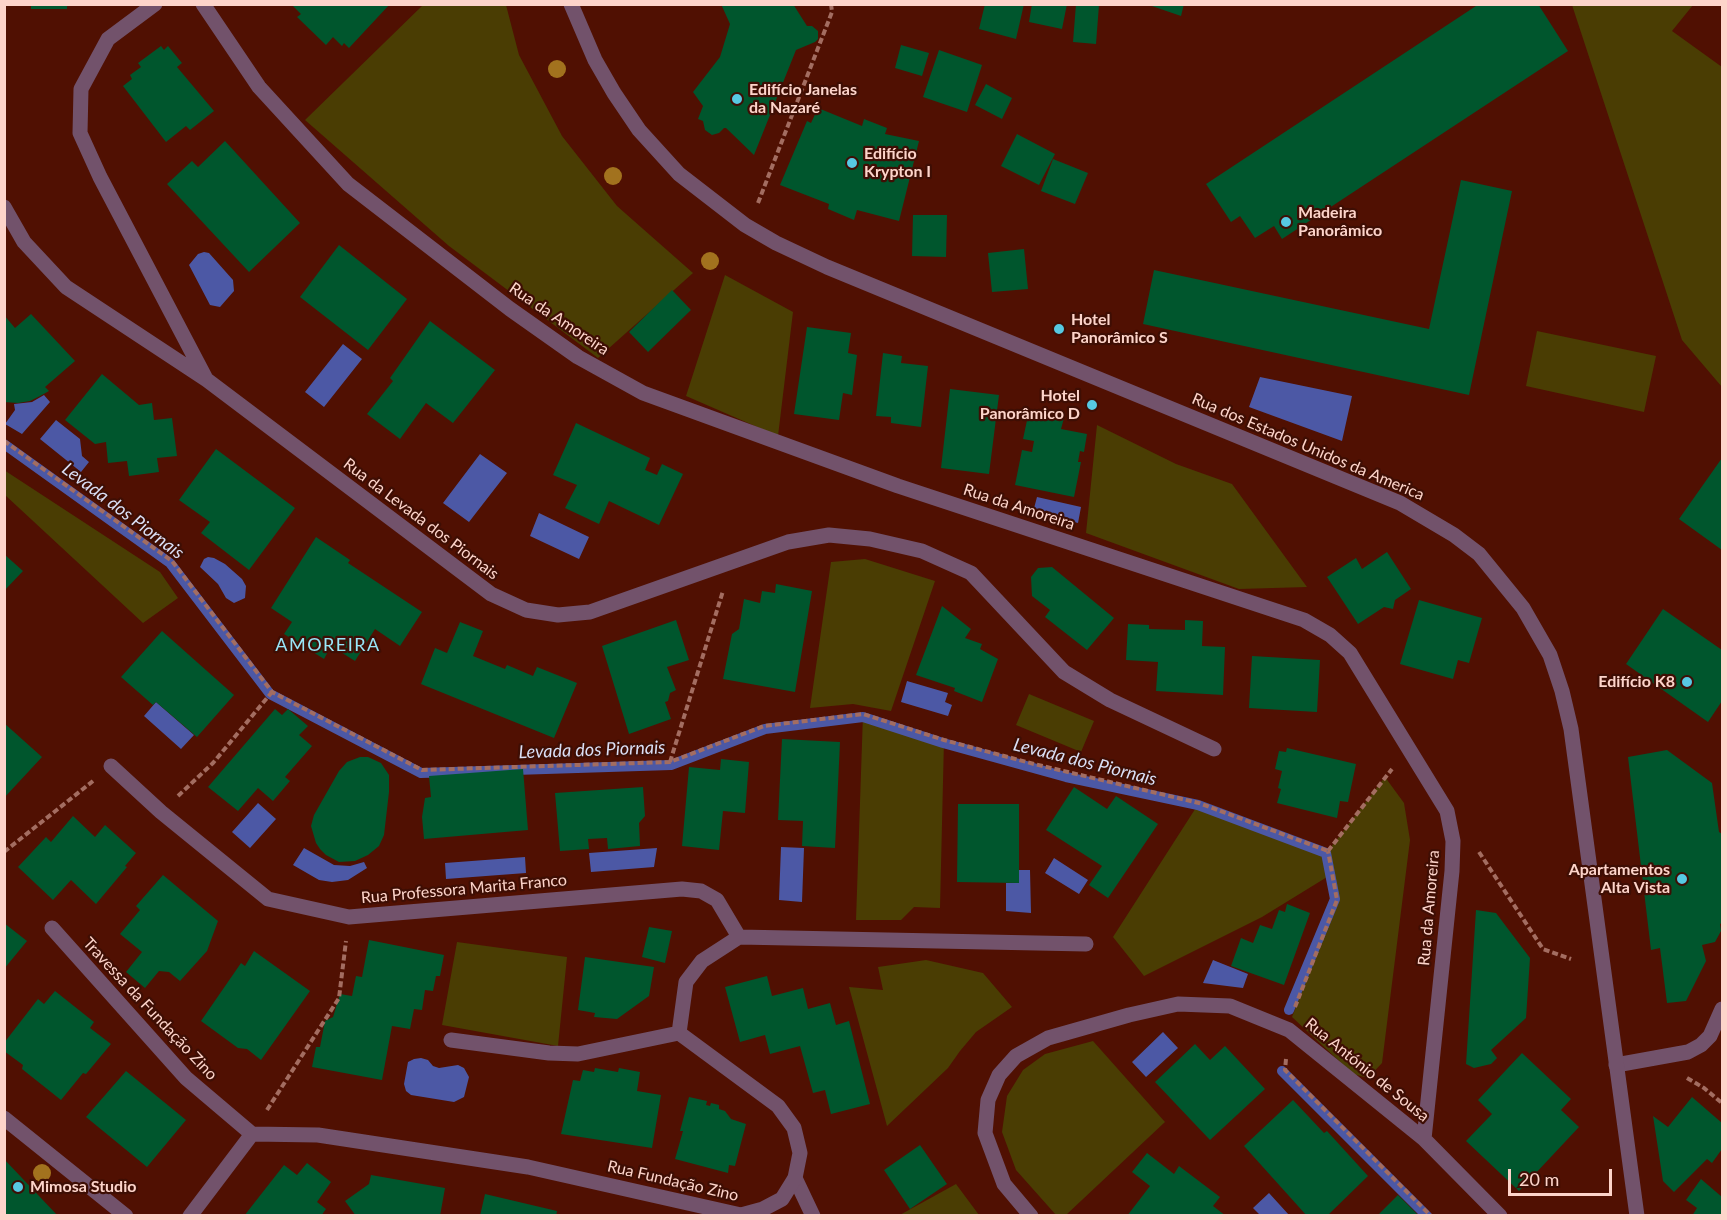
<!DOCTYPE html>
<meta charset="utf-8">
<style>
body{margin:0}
#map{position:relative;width:1727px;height:1220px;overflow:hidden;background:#501002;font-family:Lato,sans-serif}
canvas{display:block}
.frame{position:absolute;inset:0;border:6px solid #fdd4ca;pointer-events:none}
.scale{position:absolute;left:1508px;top:1169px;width:104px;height:27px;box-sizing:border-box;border:3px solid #fdd4ca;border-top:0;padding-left:8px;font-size:18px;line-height:21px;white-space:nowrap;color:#fdd4ca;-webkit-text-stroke:4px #3e0e04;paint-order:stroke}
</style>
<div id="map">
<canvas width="1727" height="1220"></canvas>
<div class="frame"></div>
<div class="scale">20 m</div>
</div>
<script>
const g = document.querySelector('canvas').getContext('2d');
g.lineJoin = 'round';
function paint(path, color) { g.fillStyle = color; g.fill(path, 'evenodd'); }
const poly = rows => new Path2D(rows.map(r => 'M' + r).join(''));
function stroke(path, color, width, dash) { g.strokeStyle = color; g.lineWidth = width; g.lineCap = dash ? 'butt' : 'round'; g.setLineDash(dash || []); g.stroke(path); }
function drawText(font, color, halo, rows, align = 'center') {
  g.font = font + ' Lato,sans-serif'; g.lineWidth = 4.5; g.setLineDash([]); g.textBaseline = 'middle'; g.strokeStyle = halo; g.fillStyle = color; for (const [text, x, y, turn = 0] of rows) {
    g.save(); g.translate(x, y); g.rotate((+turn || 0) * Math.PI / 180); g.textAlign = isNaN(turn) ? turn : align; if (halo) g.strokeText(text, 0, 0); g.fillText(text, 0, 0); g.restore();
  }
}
const green = poly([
 [423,5,506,5,519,55,562,136,617,206,693,273,598,358,449,246,305,120],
 [1572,5,1693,5,1672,31,1722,67,1722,387,1682,340],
 [725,275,793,312,778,436,686,396],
 [1537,331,1656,356,1644,412,1526,386],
 [1097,425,1176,464,1232,484,1307,587,1239,589,1086,533],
 [4,470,160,572,178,598,143,623,5,495],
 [865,559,935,581,891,711,853,704,810,708,831,562],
 [1029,694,1094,721,1081,752,1016,725],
 [863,714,944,740,940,908,914,907,901,920,856,920],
 [1385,777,1404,803,1410,840,1382,1063,1368,1078,1353,1074,1292,1017,1337,900,1332,874,1262,917,1144,976,1113,937,1199,803,1328,851],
 [457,942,567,957,558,1046,442,1025],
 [926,960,983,973,1012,1007,976,1032,960,1051,948,1068,887,1126,849,987,883,990,878,967],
 [1093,1041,1165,1122,1066,1215,1056,1215,1016,1170,1002,1132,1007,1096,1023,1070,1045,1054],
 [956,1184,979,1215,898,1216]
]);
const water = poly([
 [204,252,209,253,233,280,234,291,220,307,210,305,189,265,198,254],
 [343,344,362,359,324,407,305,392],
 [1260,377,1352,396,1342,441,1249,407],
 [44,395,50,402,22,434,5,424,15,410,14,404,32,402],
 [56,420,80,439,82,456,89,462,81,472,40,439],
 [480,454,507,473,469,522,443,503],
 [1037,497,1081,507,1078,523,1033,512],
 [539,513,589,537,579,559,530,536],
 [208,557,214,558,225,564,242,579,246,586,245,598,234,603,226,598,218,584,200,567,204,559],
 [907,681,948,693,945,702,952,705,948,716,901,702],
 [156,702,194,735,181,749,144,716],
 [258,803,276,819,250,848,232,832],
 [781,847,804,848,802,902,779,900],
 [304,848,334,865,350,866,364,862,367,868,348,880,332,882,319,880,293,865],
 [657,848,654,867,591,872,589,853],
 [525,857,526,873,446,879,445,863],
 [1054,858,1088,880,1079,894,1045,873],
 [1019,870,1030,870,1031,913,1006,911,1006,883,1019,883],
 [1213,960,1248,974,1243,988,1203,983],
 [1163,1032,1178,1048,1146,1077,1132,1062],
 [421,1058,428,1060,433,1066,439,1068,458,1065,464,1068,469,1077,464,1097,454,1102,411,1095,406,1091,404,1084,408,1062,414,1059],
 [1269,1193,1289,1215,1260,1215,1253,1208]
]);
const stream = poly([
 [4,444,170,563,270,694,421,773,671,765,765,729,863,717,943,743,1066,777,1198,805,1326,853,1335,899,1289,1010],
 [1282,1071,1427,1216]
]);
const building = poly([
 [31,4,67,4,67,9,31,9],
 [291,4,390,4,349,48,344,43,342,46,333,37,326,45,297,17,301,14],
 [721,4,793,4,807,26,812,26,818,31,818,39,815,42,796,50,754,155,726,128,724,128,719,133,712,135,705,130,703,121,698,119,703,106,693,92,720,57,730,24],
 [985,4,1024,4,1016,39,979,29],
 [1032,4,1067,4,1062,29,1029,22],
 [1076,4,1099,5,1096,44,1073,42],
 [1146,4,1184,4,1181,16],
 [1479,4,1538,4,1568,51,1282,239,1274,226,1255,238,1240,216,1231,222,1206,184],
 [901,45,929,53,922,76,895,68],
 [161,46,164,50,168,46,182,63,177,67,214,111,190,130,186,126,166,142,123,86,132,79,130,75,141,67,138,63],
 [939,50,982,65,967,112,923,97],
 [986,84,1012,98,1002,119,975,105],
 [818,108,862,126,864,119,887,128,885,134,919,141,899,221,857,210,854,220,828,209,829,204,780,185,807,121,811,123],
 [1017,134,1055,154,1039,185,1001,166],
 [225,141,300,223,249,272,167,184,192,161,198,167],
 [1053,159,1088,173,1075,204,1041,191],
 [1461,180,1512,191,1469,395,1143,324,1154,270,1429,329],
 [913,215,947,215,946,257,912,256],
 [339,245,407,299,368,350,300,297],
 [1024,249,1028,289,992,292,988,253],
 [672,290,691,310,648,352,629,332],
 [31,314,75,361,45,387,49,391,40,396,30,401,18,403,4,402,4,315,15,328],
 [430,321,495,370,453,423,426,403,400,439,367,414,393,381,390,378],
 [807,327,851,333,848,353,857,355,852,395,843,393,839,420,794,414],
 [883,353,902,356,901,363,928,366,921,427,891,423,891,417,876,416],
 [102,374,139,405,152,403,154,420,172,418,177,456,157,458,159,472,129,476,127,461,108,463,106,442,95,444,65,420],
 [950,389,999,395,989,474,941,468],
 [1029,411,1064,418,1061,429,1087,434,1084,452,1080,451,1078,462,1081,462,1074,497,1015,485,1022,450,1032,452,1034,441,1023,439],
 [576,423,650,458,645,470,657,475,662,464,683,474,659,525,609,501,599,524,565,508,577,485,553,475],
 [216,449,295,508,249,570,201,533,210,522,179,500],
 [1722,458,1722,550,1679,519],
 [316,537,350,560,348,563,422,612,400,646,375,629,355,661,331,646,324,659,284,634,292,622,271,608],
 [1387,552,1411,589,1395,600,1393,609,1384,607,1358,624,1327,577,1356,558,1362,569],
 [4,554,23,571,4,591],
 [1052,567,1114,618,1087,650,1045,617,1050,610,1032,596,1031,577,1038,568],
 [776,584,812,591,795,692,723,679,732,634,739,629,744,599,760,603,762,591,775,593],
 [1419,600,1482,618,1469,663,1458,660,1453,679,1400,664],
 [942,606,971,629,965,638,982,644,980,649,998,659,982,702,954,691,955,688,916,675],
 [1663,609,1722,650,1722,701,1708,722,1626,664],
 [676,620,689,660,667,667,676,690,670,693,668,701,665,702,671,719,629,734,602,646],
 [1185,620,1203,621,1202,646,1225,647,1223,695,1156,691,1158,662,1126,660,1128,624,1149,625,1149,629,1185,630],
 [460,622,483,631,473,656,505,669,507,665,533,676,537,667,577,683,554,738,421,684,435,648,447,653],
 [162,631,234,695,197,737,156,702,153,705,121,677],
 [1252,656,1320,660,1317,712,1249,708],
 [275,709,282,715,288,709,308,726,299,735,312,746,285,777,290,781,273,801,258,788,238,811,208,787],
 [4,723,42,757,4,798],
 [782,739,840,742,835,848,802,846,803,821,778,820],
 [1287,748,1356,764,1348,802,1340,801,1337,818,1277,803,1281,789,1278,788,1282,771,1275,769,1279,751,1286,752],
 [1667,750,1712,783,1719,832,1722,834,1722,923,1720,924,1721,931,1715,942,1702,945,1706,961,1686,1001,1667,1003,1660,948,1651,950,1628,757],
 [360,757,368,757,381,763,389,775,389,792,384,835,379,846,368,855,355,861,339,862,326,855,320,849,316,843,311,826,314,815,339,771,347,762],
 [721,759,749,762,745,813,723,811,719,850,682,846,689,767,720,770],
 [523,769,528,830,424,839,422,817,425,798,431,797,429,776],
 [643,787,645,816,639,823,640,846,608,849,607,838,588,839,589,849,560,851,555,793],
 [1074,787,1107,809,1116,796,1158,824,1108,898,1089,885,1102,866,1046,830],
 [958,804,1019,804,1019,883,957,882],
 [73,816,95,837,105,825,136,853,125,866,127,867,96,904,71,880,53,900,18,867,46,837,51,842],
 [163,875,218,921,207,951,180,981,169,972,159,971,145,988,126,972,142,952,120,934,140,910,136,906],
 [1287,904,1310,913,1284,985,1231,966,1241,938,1253,943,1260,925,1272,929,1279,910,1285,912],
 [1476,910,1496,913,1530,958,1526,1018,1491,1050,1497,1058,1491,1064,1474,1068,1466,1064],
 [4,923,27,941,4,969],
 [649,927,672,931,665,963,642,957],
 [369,940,444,955,440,976,436,976,433,991,425,990,422,1010,414,1009,410,1029,392,1026,382,1080,312,1067,316,1047,320,1047,325,1021,333,1017,340,994,352,996,356,976,362,977],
 [254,951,310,991,261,1060,247,1049,238,1048,201,1021,241,963,245,966],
 [585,957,654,967,649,996,617,1019,594,1017,595,1013,578,1010],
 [767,976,772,996,803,988,808,1009,830,1003,836,1025,849,1021,870,1104,831,1114,825,1090,813,1093,800,1046,770,1054,765,1035,740,1042,725,987],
 [55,991,94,1022,90,1028,111,1044,86,1074,83,1073,61,1100,22,1069,23,1065,4,1051,4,1043,38,999,44,1004],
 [1195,1044,1210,1060,1225,1046,1265,1089,1210,1140,1155,1082],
 [1522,1053,1571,1099,1561,1110,1579,1127,1519,1191,1466,1141,1492,1114,1478,1100],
 [595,1068,618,1072,619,1068,640,1072,637,1091,661,1095,652,1148,561,1134,573,1080,580,1081,583,1070,594,1072],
 [126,1071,186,1120,147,1167,86,1117],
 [689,1097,707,1101,706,1105,710,1106,711,1103,719,1105,719,1109,725,1111,731,1119,746,1124,735,1166,729,1165,728,1173,675,1159,683,1131,680,1131],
 [1692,1097,1722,1123,1722,1149,1712,1163,1707,1159,1674,1192,1663,1181,1653,1116,1668,1127],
 [1293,1100,1324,1133,1327,1131,1368,1176,1327,1216,1307,1216,1244,1146],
 [920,1145,947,1184,910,1209,884,1170],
 [1147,1153,1174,1174,1179,1166,1220,1197,1213,1206,1226,1216,1127,1216,1150,1186,1132,1172],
 [4,1159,58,1216,4,1216],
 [307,1163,331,1182,317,1202,326,1209,321,1216,244,1216,284,1165,297,1175],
 [371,1175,445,1188,440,1216,356,1216,345,1201,369,1184],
 [1701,1179,1722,1197,1722,1216,1692,1216,1697,1208,1686,1200],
 [485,1194,557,1211,556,1216,480,1216],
 [1398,1195,1419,1216,1377,1216]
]);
const path = poly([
 [758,203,832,12,831,4],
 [4,441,172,561,272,692,422,770,670,762,764,726,863,714,944,740,1034,764,1199,803,1328,851],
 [670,762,723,591],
 [178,796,213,763,272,692],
 [1328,851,1392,769],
 [4,852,93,781],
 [1479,852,1543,949,1571,959],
 [1295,1007,1337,900,1328,851],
 [1286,1059,1285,1070,1431,1216],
 [1687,1078,1704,1088,1722,1103],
 [267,1110,339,998,346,941]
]);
const service = poly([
 [795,1178,813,1216]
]);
const minor = poly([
 [155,4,108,39,81,89,80,133,100,177,205,377],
 [203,4,259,87,348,184,510,309,578,357,643,393,898,486,1304,620,1330,635,1350,653,1447,811,1453,841,1452,871,1424,1139],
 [4,207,24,242,66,287,207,380,491,594,526,610,558,615,590,612,788,542,829,535,870,539,922,551,971,573,1064,672,1110,700,1214,749],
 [111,766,161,812,268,899,349,917,682,889,701,891,717,900,739,937],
 [52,928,186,1078,252,1134],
 [679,1033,686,982,702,961,739,937,1086,944],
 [451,1040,549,1053,578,1054,679,1033],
 [1616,1065,1688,1052,1701,1045,1710,1036,1722,1009],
 [252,1134,318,1135,528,1167,741,1215,763,1209,782,1199,795,1178,800,1153,794,1128,778,1106,679,1033],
 [190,1216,252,1134],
 [1031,1216,1004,1184,985,1133,988,1100,999,1075,1016,1056,1048,1038,1129,1015,1178,1004,1230,1006,1289,1030,1424,1139,1500,1216]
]);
const tertiary = poly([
 [571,4,595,60,614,93,639,130,679,174,745,225,776,243,827,267,1400,503,1454,535,1479,554,1523,608,1550,655,1562,691,1571,729,1637,1216],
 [4,1118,126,1216]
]);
const trees = [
 [557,69],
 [613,176],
 [710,261],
 [42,1173]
];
const markers = [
 [737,99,6,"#57c9e2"],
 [852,163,6,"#57c9e2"],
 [1286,222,6,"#57c9e2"],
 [1059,329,6,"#57c9e2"],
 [1092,405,6,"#57c9e2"],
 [1687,682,6,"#57c9e2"],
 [1682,879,6,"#57c9e2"],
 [18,1187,6,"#57c9e2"]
];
const poiNames = [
 ["Edifício Janelas",749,90],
 ["da Nazaré",749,108],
 ["Edifício",864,154],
 ["Krypton I",864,172],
 ["Madeira",1298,213],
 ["Panorâmico",1298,231],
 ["Hotel",1071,320],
 ["Panorâmico S",1071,338],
 ["Hotel",1080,396,"right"],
 ["Panorâmico D",1080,414,"right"],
 ["Edifício K8",1675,682,"right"],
 ["Apartamentos",1670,870,"right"],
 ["Alta Vista",1670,888,"right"],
 ["Mimosa Studio",30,1187]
];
const streetNames = [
 ["Rua da Amoreira",559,319,34],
 ["Rua dos Estados Unidos da America",1308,447,23],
 ["Rua da Amoreira",1019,507,18],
 ["Rua da Levada dos Piornais",421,519,37],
 ["Rua Professora Marita Franco",464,889,-5],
 ["Rua da Amoreira",1429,908,-85],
 ["Travessa da Fundação Zino",150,1009,47],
 ["Rua António de Sousa",1367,1070,39],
 ["Rua Fundação Zino",673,1181,13]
];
const waterNames = [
 ["Levada dos Piornais",123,511,37],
 ["Levada dos Piornais",592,750,-2],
 ["Levada dos Piornais",1085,762,14]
];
const neighbourhoodNames = [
 ["AMOREIRA",328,645]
];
paint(green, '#4a3d03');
paint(water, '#4c58a5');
stroke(stream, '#4c58a5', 10);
paint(building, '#00562d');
stroke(path, '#a36d61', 4, [6, 3]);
stroke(service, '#72526b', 15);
stroke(minor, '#72526b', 15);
stroke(tertiary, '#72526b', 15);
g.fillStyle = '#a2721e';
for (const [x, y] of trees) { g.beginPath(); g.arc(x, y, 9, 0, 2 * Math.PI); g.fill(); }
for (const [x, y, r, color] of markers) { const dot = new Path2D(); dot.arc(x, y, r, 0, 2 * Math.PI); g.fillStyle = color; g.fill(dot); stroke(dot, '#3e0e04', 2); }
drawText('bold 16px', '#fdd4ca', '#3e0e04', poiNames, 'left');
drawText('16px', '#fdd4ca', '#3e0e04', streetNames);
drawText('italic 18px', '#dadff5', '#3e0e04', waterNames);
g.letterSpacing = '1.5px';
drawText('18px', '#99e6f8', '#3e0e04', neighbourhoodNames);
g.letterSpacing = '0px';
</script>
